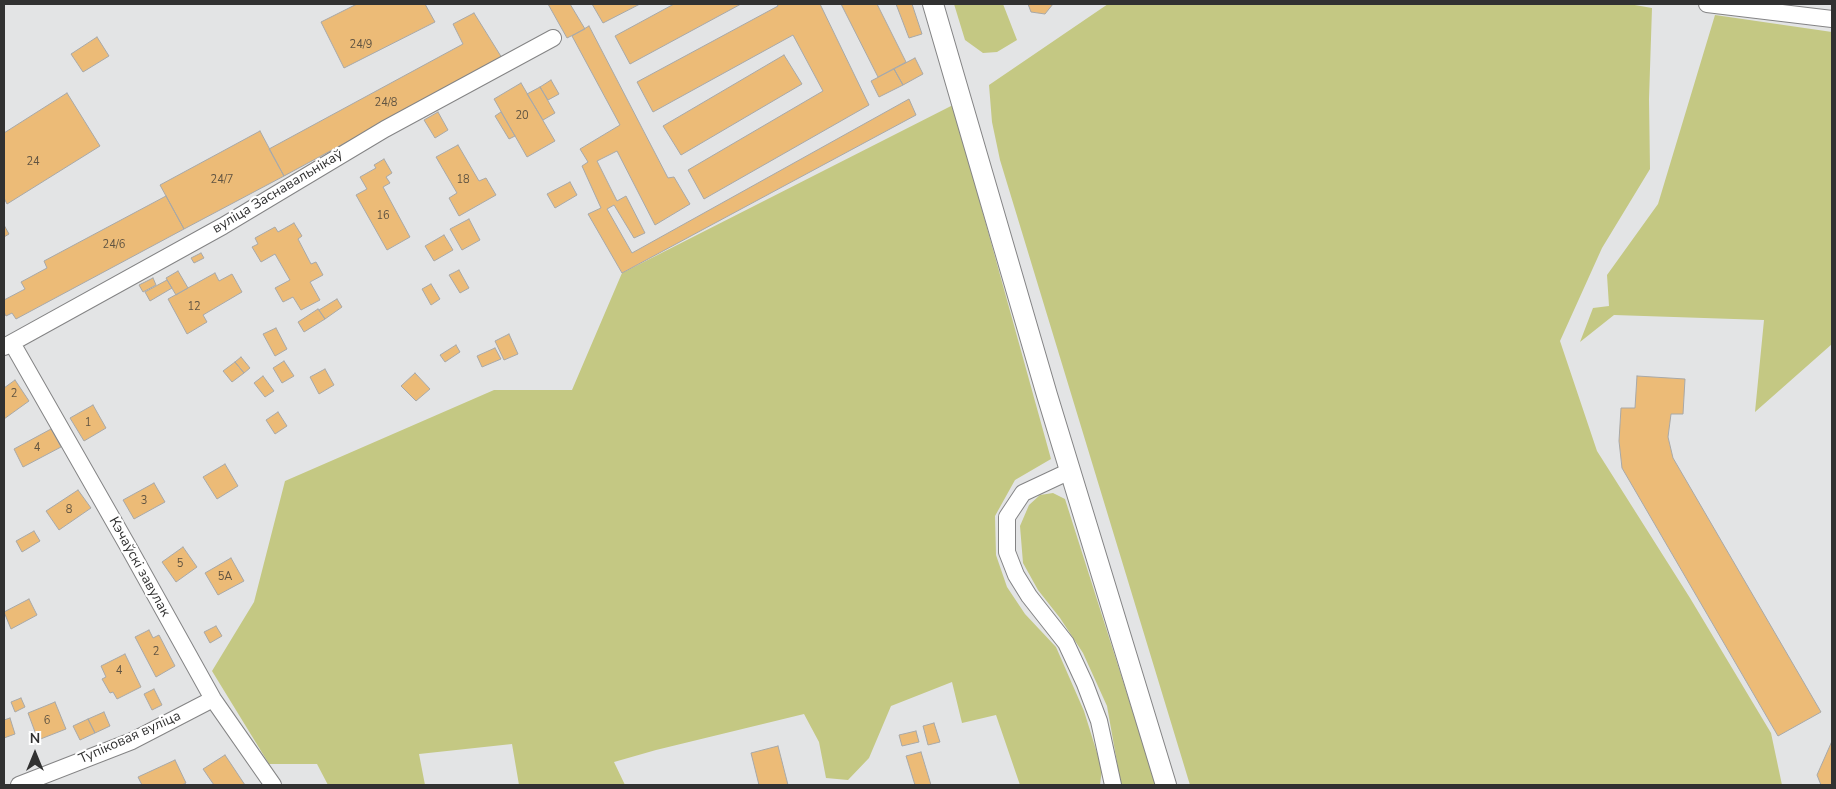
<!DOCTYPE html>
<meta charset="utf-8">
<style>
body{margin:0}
#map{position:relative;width:1836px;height:789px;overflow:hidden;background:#e3e4e5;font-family:"Nunito Sans",sans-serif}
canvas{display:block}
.frame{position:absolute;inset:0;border:5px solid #313131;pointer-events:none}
.north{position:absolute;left:10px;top:729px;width:50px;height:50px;-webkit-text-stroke:4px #fff;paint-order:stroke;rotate:0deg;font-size:14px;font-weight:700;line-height:20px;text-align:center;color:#313131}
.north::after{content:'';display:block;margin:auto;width:18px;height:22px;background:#313131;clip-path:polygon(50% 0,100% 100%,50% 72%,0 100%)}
</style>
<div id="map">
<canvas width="1836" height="789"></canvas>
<div class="frame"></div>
<div class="north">N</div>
</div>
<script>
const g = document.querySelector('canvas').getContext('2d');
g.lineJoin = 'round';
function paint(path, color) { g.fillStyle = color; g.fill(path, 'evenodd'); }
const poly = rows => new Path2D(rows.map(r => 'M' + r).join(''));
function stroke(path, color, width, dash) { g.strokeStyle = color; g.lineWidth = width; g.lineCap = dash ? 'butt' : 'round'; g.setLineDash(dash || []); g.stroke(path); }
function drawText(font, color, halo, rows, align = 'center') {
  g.font = font + ' "Nunito Sans",sans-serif'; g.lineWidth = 4.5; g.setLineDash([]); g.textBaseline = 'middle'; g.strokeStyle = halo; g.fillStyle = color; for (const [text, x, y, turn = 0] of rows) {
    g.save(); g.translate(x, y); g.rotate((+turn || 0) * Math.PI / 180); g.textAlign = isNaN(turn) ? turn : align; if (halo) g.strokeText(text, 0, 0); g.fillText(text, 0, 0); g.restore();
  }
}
const green = poly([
 [954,4,1003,4,1017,40,997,52,983,53,965,40],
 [1108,4,1629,4,1652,8,1649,99,1650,169,1602,248,1560,341,1597,451,1690,598,1771,733,1782,785,1190,785,1000,160,992,122,989,85],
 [1715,15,1832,32,1832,344,1755,412,1764,320,1614,315,1580,342,1593,308,1609,306,1607,275,1658,204],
 [953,105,1051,459,1015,480,995,516,996,555,1007,587,1025,614,1056,647,1084,711,1102,769,1100,785,1020,785,996,715,962,723,952,682,891,706,869,758,848,780,826,778,819,742,804,714,656,750,614,762,625,785,519,785,512,744,419,754,425,785,328,785,317,764,269,764,212,671,254,602,285,481,494,390,572,390,622,273],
 [1053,493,1065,499,1156,785,1121,785,1107,706,1083,653,1060,618,1038,590,1023,563,1020,526,1029,505,1040,495]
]);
const building = poly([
 [357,4,425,4,435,22,344,68,321,22,357,4],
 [548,4,570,4,585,29,567,38,548,4],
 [592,4,640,4,603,23,592,4],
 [674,4,741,4,630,64,615,36,674,4],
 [777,4,820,4,869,105,704,199,688,170,823,91,793,35,653,112,637,82,778,6,777,4],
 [841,4,877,4,906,62,878,77,841,4],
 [896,4,912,4,922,34,909,38,896,4],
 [1028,4,1053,4,1045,14,1031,12,1028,4],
 [474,13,502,58,284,176,269,149,463,44,453,24,474,13],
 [589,26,668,178,674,177,690,204,655,225,617,151,597,161,617,201,626,196,645,233,634,238,614,205,607,209,632,253,909,99,916,115,622,273,588,214,601,208,582,166,588,162,580,149,620,125,572,36,589,26],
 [97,37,109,56,83,72,71,54,97,37],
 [784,55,802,84,681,155,663,126,784,55],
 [915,58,923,74,903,85,894,69,915,58],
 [894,69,903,85,879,97,871,81,894,69],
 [551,80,559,94,548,100,540,87,551,80],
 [521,83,555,141,527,157,494,99,521,83],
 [540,87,555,113,543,120,527,94,540,87],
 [67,93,100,146,7,204,4,198,4,133,67,93],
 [438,112,448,130,435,138,424,120,438,112],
 [501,112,515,136,509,139,495,116,501,112],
 [260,131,284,176,184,229,160,185,260,131],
 [458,145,479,181,486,178,496,195,459,216,449,198,457,193,436,157,458,145],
 [384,159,392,173,386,177,390,183,383,187,410,237,387,250,356,195,367,189,360,177,376,168,374,165,384,159],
 [570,182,577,195,555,208,547,194,570,182],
 [166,196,184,229,16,319,12,313,6,316,4,312,4,300,25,289,21,282,47,268,44,261,166,196],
 [469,219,480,240,462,250,450,229,469,219],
 [294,223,302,236,298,239,311,264,316,262,323,275,310,282,320,300,301,310,293,297,283,302,275,288,290,280,275,254,261,262,252,247,258,244,255,238,275,227,278,232,294,223],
 [4,225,9,234,4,237,4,225],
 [444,235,453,250,434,261,425,246,444,235],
 [201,253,204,258,194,263,191,258,201,253],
 [459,270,469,288,460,293,449,275,459,270],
 [178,271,188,288,176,295,166,278,178,271],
 [215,273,219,281,232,274,242,292,203,315,207,322,187,334,168,299,215,273],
 [153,278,156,285,143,292,139,285,153,278],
 [167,280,172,288,150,301,145,292,167,280],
 [431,284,440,299,431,305,422,289,431,284],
 [337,299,342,307,325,319,319,310,337,299],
 [318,309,325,319,304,332,298,322,318,309],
 [276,328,287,349,275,356,263,334,276,328],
 [509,334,518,354,504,360,495,341,509,334],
 [456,345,460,352,445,362,440,355,456,345],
 [495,348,501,359,482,367,477,356,495,348],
 [241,357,250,368,244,373,235,362,241,357],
 [284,361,294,376,282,383,273,368,284,361],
 [235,362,244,373,232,382,223,371,235,362],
 [325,369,334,385,319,394,310,377,325,369],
 [415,373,430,389,416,401,401,386,415,373],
 [263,376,274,391,265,397,254,383,263,376],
 [1637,376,1685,379,1683,414,1671,414,1668,437,1673,458,1821,712,1778,736,1622,468,1619,441,1621,408,1635,408,1637,376],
 [15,380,29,401,4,419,4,388,15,380],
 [93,405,106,428,84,441,70,418,93,405],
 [278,412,287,426,275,434,266,420,278,412],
 [51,429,61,447,23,467,14,449,51,429],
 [225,464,238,486,217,499,203,477,225,464],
 [154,483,165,502,134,519,123,500,154,483],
 [78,490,91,508,59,530,46,511,78,490],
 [34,531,40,541,22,552,16,541,34,531],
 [183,547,197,567,176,582,162,562,183,547],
 [231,558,244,581,218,595,205,573,231,558],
 [29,599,37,615,11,629,4,612,29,599],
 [216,626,222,636,210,643,204,632,216,626],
 [149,630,153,638,159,635,175,666,156,677,135,637,149,630],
 [125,654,141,687,117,699,113,692,110,693,102,679,106,677,101,666,125,654],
 [154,689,162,705,152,710,144,694,154,689],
 [21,698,25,707,15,712,11,702,21,698],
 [55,702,66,729,38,740,28,713,55,702],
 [104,712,110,726,95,733,88,719,104,712],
 [10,718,15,734,4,738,4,720,10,718],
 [88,719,95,733,80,740,73,726,88,719],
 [934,723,940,742,928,745,923,726,934,723],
 [916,731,919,742,902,746,899,735,916,731],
 [1832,741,1832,785,1821,785,1817,775,1832,741],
 [778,746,788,785,759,785,751,753,778,746],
 [921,752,931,785,915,785,906,756,921,752],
 [225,755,245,785,214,785,203,769,225,755],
 [175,760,186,783,182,785,142,785,138,777,175,760]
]);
const minor = poly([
 [1707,4,1832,19],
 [12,343,129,548,213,699,273,785],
 [4,347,223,226,385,129,553,38],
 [1070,471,1023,493,1007,517,1007,552,1016,575,1029,596,1066,643,1085,684,1099,721,1113,785],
 [19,785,132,741,213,699]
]);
const major = poly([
 [933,4,1047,395,1166,785]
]);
const numberNames = [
 ["24/9",361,45],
 ["24/8",386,103],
 ["20",522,116],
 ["24",33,162],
 ["24/7",222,180],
 ["18",463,180],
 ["16",383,216],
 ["24/6",114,245],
 ["12",194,307],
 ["2",14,394],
 ["1",88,423],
 ["4",37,448],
 ["3",144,501],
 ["8",69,510],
 ["5",180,564],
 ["5А",225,577],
 ["2",156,652],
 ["4",119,671],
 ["6",47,721]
];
const streetNames = [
 ["вуліца Заснавальнікаў",278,192,-31],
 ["Кэчаўскі завулак",139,567,61],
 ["Тупіковая вуліца",130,738,-24]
];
paint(green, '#c4c883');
paint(building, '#ecbb77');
stroke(building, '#a8a8a7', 1);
stroke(minor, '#848485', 18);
stroke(major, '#848485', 22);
stroke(minor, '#fff', 16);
stroke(major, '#fff', 20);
drawText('11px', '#605442', null, numberNames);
drawText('14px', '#313131', '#fff', streetNames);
</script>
